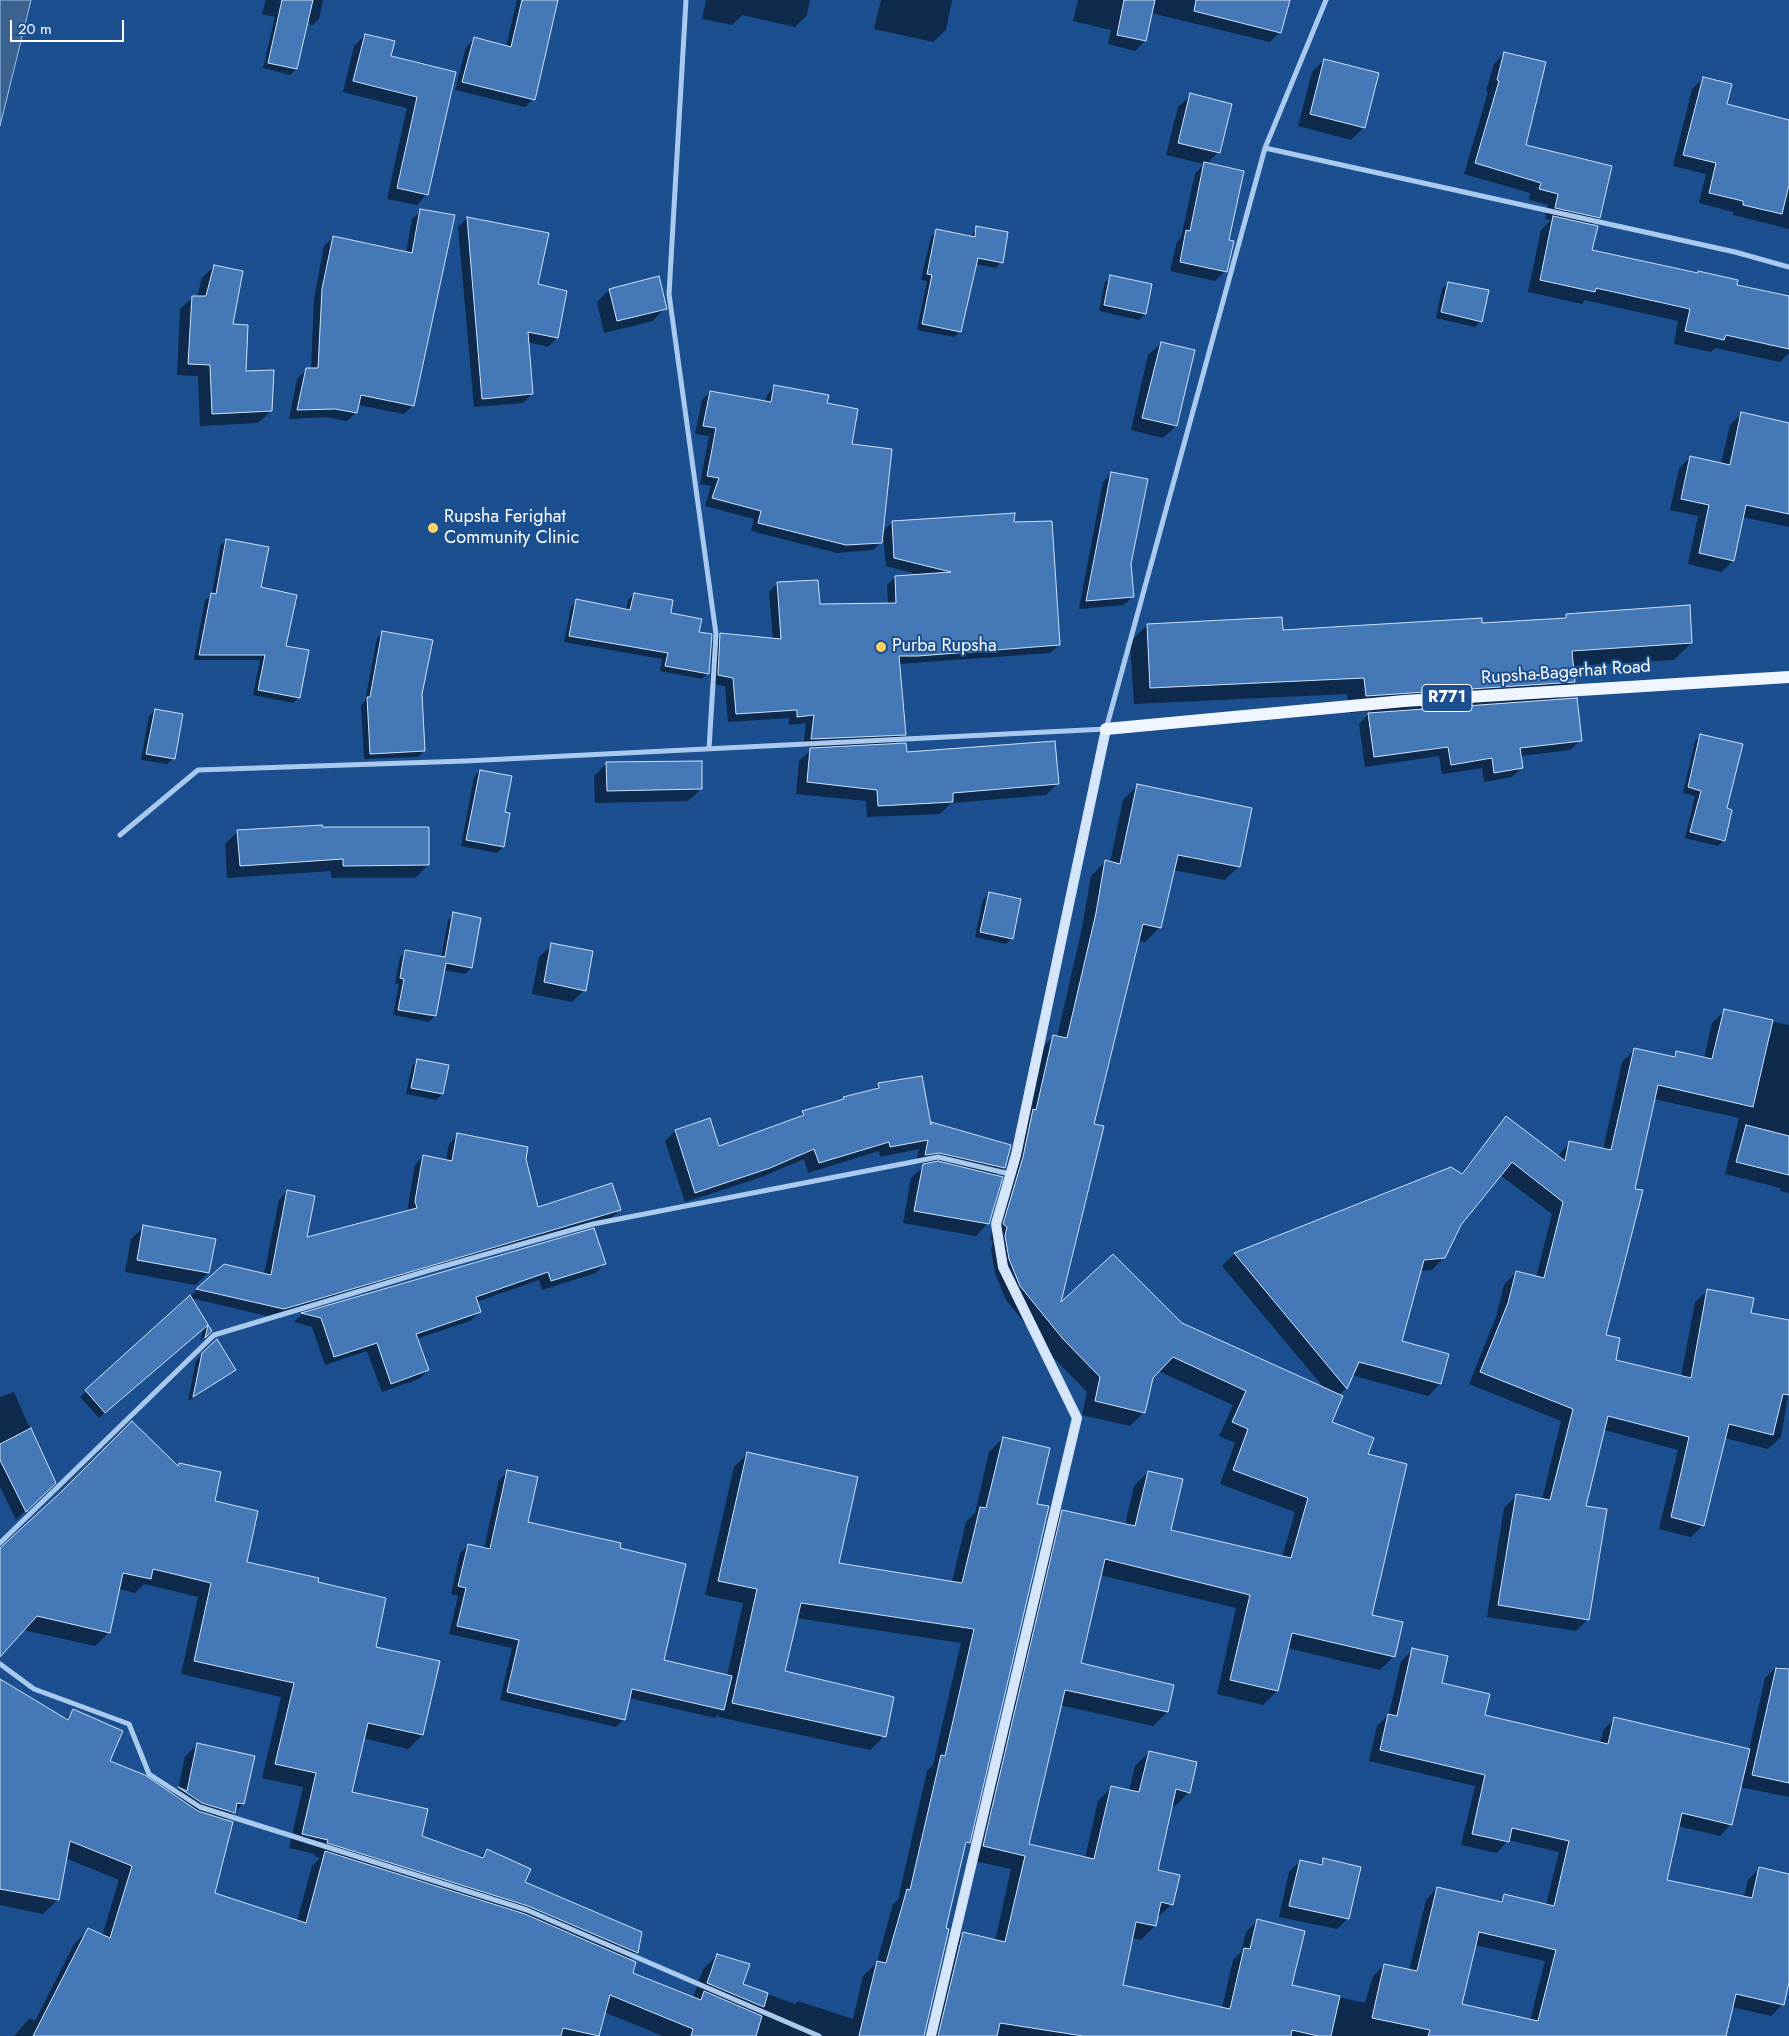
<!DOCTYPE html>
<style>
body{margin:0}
#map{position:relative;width:1789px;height:2036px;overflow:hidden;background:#1b4f8f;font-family:Jost,sans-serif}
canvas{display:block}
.scale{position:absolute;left:10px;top:20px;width:114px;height:22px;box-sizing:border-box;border:2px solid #fff;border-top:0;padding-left:6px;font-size:15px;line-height:18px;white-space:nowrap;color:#fff;-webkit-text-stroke:4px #1b4f8f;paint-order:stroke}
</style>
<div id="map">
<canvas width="1789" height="2036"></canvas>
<div class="scale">20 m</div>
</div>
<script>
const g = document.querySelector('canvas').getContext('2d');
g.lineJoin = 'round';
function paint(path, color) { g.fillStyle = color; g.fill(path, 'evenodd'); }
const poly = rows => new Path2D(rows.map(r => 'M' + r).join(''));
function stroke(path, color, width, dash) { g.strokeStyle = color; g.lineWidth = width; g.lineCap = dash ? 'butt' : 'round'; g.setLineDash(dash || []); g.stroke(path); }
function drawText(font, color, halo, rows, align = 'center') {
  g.font = font + ' Jost,sans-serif'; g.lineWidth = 4; g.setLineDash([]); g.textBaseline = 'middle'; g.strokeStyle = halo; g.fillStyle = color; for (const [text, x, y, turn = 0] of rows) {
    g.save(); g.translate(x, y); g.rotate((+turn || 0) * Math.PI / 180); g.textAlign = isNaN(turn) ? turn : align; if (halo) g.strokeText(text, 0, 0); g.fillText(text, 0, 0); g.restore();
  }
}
const water = poly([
 [0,0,31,0,0,126,0,0]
]);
const shadow = poly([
 [266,0,323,0,319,19,313,25,306,23,296,69,290,75,263,68,275,17,262,14],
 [517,0,556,0,533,99,525,107,455,90,466,47,474,39,506,47],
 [706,0,810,0,807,15,795,27,742,15,732,25,702,19],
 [881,0,952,0,946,30,933,42,874,29],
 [1078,0,1276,0,1280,32,1270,42,1151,13,1145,41,1135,51,1108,44,1111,30,1073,21],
 [365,35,389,56,454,73,427,194,417,205,387,199,407,108,343,92,354,46],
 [1505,53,1524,145,1599,217,1590,226,1590,251,1698,272,1735,286,1789,297,1789,353,1780,362,1715,348,1711,352,1674,344,1678,321,1585,300,1582,304,1528,292,1541,230,1551,220,1545,219,1548,205,1529,200,1530,193,1464,174,1488,92,1486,91,1494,64],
 [1324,60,1364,127,1351,140,1298,126,1312,72],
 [1703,78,1725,105,1789,122,1789,229,1733,215,1733,212,1699,203,1706,174,1673,166,1692,89],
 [1191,95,1218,152,1207,164,1228,241,1225,271,1215,281,1170,271,1177,242,1181,237,1195,174,1204,164,1166,155,1178,107],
 [421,211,413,405,404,414,358,405,356,412,347,421,326,417,289,419,297,379,306,370,311,369,314,299,324,246,333,237,406,253,412,219],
 [467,218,537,285,557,338,548,347,527,342,532,394,523,403,474,407,458,227],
 [977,228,1001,262,996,268,975,264,960,331,954,337,917,330,927,281,921,280,931,237,937,231,970,238],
 [214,266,245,373,271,411,258,423,200,426,198,376,177,375,180,309,193,297,197,297,202,278],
 [1111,277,1145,314,1139,320,1099,311,1105,282],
 [658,278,665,308,653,321,604,333,597,302,609,290],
 [1448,283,1481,321,1475,327,1436,318,1442,289],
 [1161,343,1194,350,1176,426,1163,438,1131,430,1148,355],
 [775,386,826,404,850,445,881,542,873,550,837,553,751,531,754,519,705,506,711,486,700,484,709,436,695,434,702,400,710,392,765,402,767,395],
 [1741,414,1789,424,1789,527,1742,517,1733,561,1721,572,1688,564,1698,516,1670,510,1679,469,1690,457,1721,464,1730,425],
 [1112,473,1130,564,1133,596,1124,605,1079,609,1103,482],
 [892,522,1012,524,1059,645,1050,653,899,664,904,734,893,745,906,753,1058,783,1046,795,951,803,940,814,867,817,866,801,796,794,799,761,814,747,803,747,806,723,789,725,789,718,728,722,725,686,710,684,712,643,721,635,773,639,769,592,778,583,818,605,888,604,887,585,895,577,920,575,886,566,883,532],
 [226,541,285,647,299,697,293,703,253,695,260,660,194,660,205,600,212,595,220,546],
 [634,594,698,633,708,673,702,679,660,671,662,659,564,642,571,607,577,601,626,611,628,600],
 [1566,615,1691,643,1674,660,1572,666,1574,682,1555,701,1580,740,1570,750,1520,756,1522,767,1512,777,1484,782,1482,768,1442,774,1439,756,1365,767,1359,724,1371,711,1350,713,1347,694,1134,704,1130,642,1147,625,1281,631,1481,624,1562,620],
 [383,632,421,694,424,751,418,757,364,759,361,705,365,701,377,638],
 [155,710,173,759,167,764,141,760,149,716],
 [1701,735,1724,840,1718,846,1685,838,1695,796,1683,793,1695,741],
 [607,763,701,789,688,801,595,803,594,776],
 [480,771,504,813,509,814,503,847,497,853,461,846,474,777],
 [1137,786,1239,866,1225,880,1173,870,1159,928,1145,942,1137,940,1093,1125,1059,1306,1181,1325,1325,1389,1222,1266,1234,1254,1450,1168,1460,1174,1507,1118,1557,1157,1570,1142,1603,1150,1622,1062,1634,1050,1671,1058,1677,1052,1704,1059,1712,1023,1724,1011,1789,1025,1789,1193,1780,1191,1781,1188,1725,1174,1739,1118,1654,1099,1605,1336,1615,1361,1681,1377,1695,1302,1708,1290,1750,1314,1789,1322,1789,1391,1781,1437,1768,1449,1725,1438,1703,1525,1691,1537,1659,1529,1678,1450,1604,1430,1584,1507,1588,1619,1576,1631,1487,1617,1504,1508,1516,1496,1542,1500,1561,1421,1469,1384,1496,1317,1504,1285,1516,1272,1536,1277,1552,1214,1500,1175,1460,1224,1444,1257,1432,1270,1420,1271,1401,1342,1448,1355,1440,1384,1428,1396,1351,1375,1346,1388,1339,1395,1330,1422,1366,1455,1370,1616,1394,1656,1380,1670,1287,1648,1277,1691,1263,1705,1217,1694,1236,1608,1100,1575,1080,1664,1167,1712,1153,1726,1060,1705,1028,1845,1085,1858,1098,1801,1112,1787,1129,1791,1135,1766,1149,1752,1189,1792,1175,1806,1171,1805,1156,1871,1172,1904,1157,1918,1155,1926,1141,1940,1132,1938,1121,1985,1200,2036,927,2036,949,1947,963,1933,995,1941,1011,1869,970,1860,1049,1525,1063,1511,1125,1525,1134,1486,1148,1472,1170,1531,1282,1557,1295,1512,1220,1484,1235,1443,1219,1436,1233,1405,1158,1371,1152,1377,1144,1412,1130,1426,1082,1415,1087,1392,1049,1353,1006,1300,995,1273,991,1250,993,1241,990,1239,1039,1051,1053,1037,1057,1037,1082,928,1091,876,1105,862,1110,863,1123,800],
 [238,831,428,865,415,878,331,878,331,871,227,878,225,844],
 [989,894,1012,938,1006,944,975,937,983,900],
 [454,914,471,968,465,974,443,970,435,1016,429,1022,393,1015,399,984,395,984,400,957,406,951,441,958,448,920],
 [552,945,584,990,572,1002,532,994,539,957],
 [418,1060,442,1094,436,1100,406,1094,412,1066],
 [879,1084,930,1126,932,1124,1004,1168,995,1176,988,1223,976,1236,903,1223,911,1178,927,1163,916,1164,919,1149,880,1157,879,1151,808,1173,804,1159,759,1178,685,1202,665,1141,675,1131,709,1120,719,1148,797,1119,803,1113,841,1102,844,1098,872,1092],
 [458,1135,525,1159,538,1209,620,1210,611,1218,275,1318,191,1298,211,1331,200,1341,203,1329,99,1418,80,1397,224,1265,264,1274,279,1200,287,1191,306,1239,407,1212,415,1165,423,1156,446,1160,449,1144],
 [144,1227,208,1273,195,1285,125,1272,131,1239],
 [594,1230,605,1263,596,1273,542,1290,539,1280,476,1302,480,1312,470,1321,416,1339,428,1370,419,1379,382,1392,367,1351,325,1365,312,1327,294,1322,302,1314],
 [217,1341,235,1370,188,1401,196,1360],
 [14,1392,54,1483,16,1520,0,1487,0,1397],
 [1003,1438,968,1842,963,1847,923,2036,663,2036,604,2012,598,2036,14,2036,30,2018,35,2021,74,1944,88,1930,102,1936,119,1880,65,1858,57,1900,43,1914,0,1905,0,1681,64,1720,73,1711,108,1762,172,1795,178,1789,185,1757,197,1744,243,1804,225,1821,214,1894,297,1921,312,1866,320,1858,314,1856,315,1854,289,1848,303,1787,262,1778,281,1697,181,1674,198,1597,144,1584,135,1593,119,1589,109,1632,95,1646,23,1630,0,1655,0,1550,179,1464,213,1502,245,1562,317,1583,374,1648,439,1662,422,1735,408,1749,363,1738,350,1793,420,1837,479,1858,487,1850,524,1883,636,1952,629,1960,632,1974,693,1998,703,1969,717,1955,742,1985,795,2004,798,2001,853,2019,863,1976,877,1962,893,1904,898,1900,927,1771,933,1765,961,1643,796,1618,783,1672,884,1736,870,1750,718,1717,719,1713,715,1718,629,1698,624,1719,616,1727,500,1700,512,1648,449,1634,458,1596,451,1594,460,1553,468,1545,484,1549,499,1480,508,1472,526,1523,618,1549,662,1661,727,1676,743,1603,705,1595,734,1467,748,1453,837,1564,952,1582,966,1522,975,1513,989,1452],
 [1413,1650,1441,1684,1483,1716,1600,1743,1604,1729,1615,1718,1749,1750,1765,1678,1777,1666,1789,1669,1789,1797,1740,1787,1731,1824,1720,1836,1678,1826,1665,1881,1744,1897,1748,1880,1759,1869,1789,1875,1789,1976,1783,2004,1771,2016,1732,2007,1725,2036,1232,2036,1217,2030,1233,1960,1241,1952,1246,1932,1257,1921,1291,1986,1365,2003,1373,1976,1384,1965,1409,1971,1426,1900,1437,1888,1498,1902,1505,1896,1546,1905,1559,1852,1508,1840,1497,1853,1461,1845,1475,1786,1369,1761,1377,1726,1389,1714,1401,1661],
 [1475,1945,1545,1961,1530,2021,1461,2005],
 [1324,1860,1348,1918,1337,1929,1279,1917,1289,1872,1300,1861,1318,1865]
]);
const building = poly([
 [282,0,313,0,297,69,268,63,282,0],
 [522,0,558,0,535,100,462,82,474,37,511,47,522,0],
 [1124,0,1155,0,1146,41,1117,35,1124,0],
 [1196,0,1290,0,1281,33,1194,11,1196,0],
 [365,34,395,41,391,56,456,72,428,195,397,188,417,97,353,81,365,34],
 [1504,52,1546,62,1526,145,1612,166,1600,218,1555,208,1558,194,1539,189,1541,183,1475,163,1499,81,1497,80,1504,52],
 [1324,59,1379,73,1365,128,1310,114,1324,59],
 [1703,77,1732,84,1727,104,1789,120,1789,185,1782,214,1743,205,1743,201,1709,193,1716,163,1683,155,1703,77],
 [1190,93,1232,104,1220,153,1178,143,1190,93],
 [1204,162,1244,171,1229,240,1234,241,1227,272,1180,262,1186,230,1190,231,1204,162],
 [420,209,455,215,414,406,361,395,357,413,335,409,297,410,306,368,318,368,322,289,333,236,412,253,420,209],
 [1553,216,1598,226,1592,250,1698,273,1698,271,1738,280,1737,285,1789,296,1789,349,1726,335,1724,340,1685,331,1690,309,1596,288,1595,292,1540,280,1553,216],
 [467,217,549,233,538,284,567,291,558,338,528,332,533,394,482,399,467,217],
 [976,226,1008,232,1003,263,978,258,961,332,922,324,932,275,927,274,936,229,975,237,976,226],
 [214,265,243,271,233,324,248,325,246,371,274,370,272,411,212,414,210,365,188,364,192,296,206,296,214,265],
 [1110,275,1152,284,1146,314,1104,305,1110,275],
 [659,276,667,309,617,321,609,289,659,276],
 [1448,282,1489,290,1482,322,1441,312,1448,282],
 [1161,342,1195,350,1177,426,1142,418,1161,342],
 [774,385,829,395,827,403,858,409,852,444,892,449,882,543,846,545,758,523,761,511,712,498,719,478,707,476,716,428,703,426,710,391,771,402,774,385],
 [1741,412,1789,423,1789,514,1746,505,1734,561,1699,553,1709,505,1681,499,1690,456,1730,465,1741,412],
 [1111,472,1148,479,1131,564,1134,597,1086,601,1111,472],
 [1015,513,1014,522,1052,521,1060,645,918,656,899,656,906,735,811,739,814,715,797,717,797,710,736,714,733,678,718,675,720,633,781,639,777,582,818,580,820,604,896,603,895,576,951,572,894,558,892,521,1015,513],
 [226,539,269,547,261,587,297,595,286,646,309,650,300,698,258,690,265,655,199,655,211,593,216,594,226,539],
 [634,593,673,600,671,613,702,619,699,632,712,634,709,674,665,666,668,653,569,636,576,599,630,610,634,593],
 [1690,605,1692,643,1572,651,1575,682,1366,696,1364,678,1150,688,1147,624,1282,617,1283,630,1482,618,1482,623,1566,618,1566,614,1690,605],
 [382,631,433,640,422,694,425,751,370,754,367,697,370,697,382,631],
 [1577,698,1582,741,1520,748,1523,768,1494,773,1492,758,1451,765,1448,747,1374,757,1368,713,1577,698],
 [155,709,183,714,175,759,146,754,155,709],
 [1700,734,1743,744,1727,808,1732,810,1725,841,1690,832,1701,791,1688,787,1700,734],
 [1055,741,1059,784,953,793,953,802,878,806,877,790,807,782,810,748,906,743,907,752,1055,741],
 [702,761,702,789,607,791,606,762,702,761],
 [480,770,512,776,505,812,510,813,504,847,466,840,480,770],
 [1137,784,1252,808,1240,867,1178,855,1161,928,1143,924,1094,1124,1104,1126,1061,1302,1113,1254,1182,1323,1343,1396,1332,1422,1374,1438,1368,1454,1407,1464,1372,1615,1403,1622,1395,1657,1292,1633,1278,1691,1230,1680,1250,1595,1105,1559,1081,1663,1174,1685,1168,1712,1065,1690,1029,1844,1094,1859,1111,1786,1139,1792,1149,1751,1197,1762,1190,1793,1176,1789,1158,1870,1180,1875,1173,1905,1161,1902,1156,1926,1136,1922,1123,1985,1230,2009,1244,1948,1250,1949,1257,1919,1305,1931,1292,1985,1340,1996,1331,2036,1318,2036,1292,2030,1291,2036,1083,2036,1000,2023,997,2036,938,2036,963,1932,1005,1942,1025,1856,983,1846,1062,1510,1135,1526,1148,1471,1183,1479,1171,1530,1291,1558,1308,1498,1233,1470,1248,1429,1232,1422,1246,1391,1173,1357,1153,1378,1145,1413,1095,1401,1100,1377,1063,1339,1020,1286,1009,1259,1005,1236,1007,1227,1003,1224,1023,1157,1033,1109,1036,1110,1053,1035,1067,1038,1096,913,1105,860,1120,864,1137,784],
 [322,825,322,827,429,827,429,865,343,866,343,859,240,866,237,830,322,825],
 [989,892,1021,899,1013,939,980,932,989,892],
 [453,912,481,918,472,968,446,963,436,1016,398,1010,404,979,400,978,405,950,445,957,453,912],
 [551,943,593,951,586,991,544,982,551,943],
 [1724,1009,1773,1020,1753,1107,1658,1085,1635,1189,1643,1190,1606,1335,1620,1338,1616,1360,1691,1378,1707,1289,1754,1298,1751,1313,1789,1320,1789,1395,1783,1394,1773,1435,1729,1424,1704,1526,1671,1517,1689,1437,1608,1416,1586,1506,1607,1509,1589,1620,1498,1605,1516,1494,1550,1500,1573,1409,1480,1372,1508,1303,1516,1271,1544,1278,1563,1202,1512,1162,1461,1225,1445,1258,1424,1260,1402,1341,1449,1354,1441,1384,1359,1362,1347,1389,1234,1253,1451,1167,1462,1174,1506,1116,1565,1161,1569,1141,1611,1150,1634,1048,1675,1057,1676,1051,1712,1059,1724,1009],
 [417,1059,449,1065,443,1094,411,1088,417,1059],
 [922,1076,931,1125,931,1122,1011,1145,1005,1168,939,1153,925,1155,928,1140,890,1147,889,1142,819,1163,814,1149,770,1168,695,1193,675,1130,710,1118,719,1146,804,1115,802,1111,844,1099,843,1097,879,1088,878,1083,922,1076],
 [1746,1125,1789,1136,1789,1175,1736,1162,1746,1125],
 [457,1133,528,1147,526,1159,538,1207,612,1183,621,1210,284,1309,196,1289,224,1264,271,1275,287,1190,315,1196,307,1237,417,1208,415,1201,423,1155,452,1161,457,1133],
 [938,1161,1003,1177,989,1224,914,1211,923,1164,938,1161],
 [143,1225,216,1239,209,1273,137,1260,143,1225],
 [594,1228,606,1264,551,1281,548,1272,476,1297,481,1312,416,1334,429,1370,391,1384,377,1343,334,1357,321,1318,301,1313,594,1228],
 [190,1295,212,1331,205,1338,208,1325,105,1413,85,1390,190,1295],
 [217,1339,236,1370,193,1397,202,1353,217,1339],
 [132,1421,178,1466,179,1463,221,1472,215,1501,258,1511,247,1562,319,1578,318,1582,386,1598,376,1647,440,1661,423,1735,368,1723,352,1792,428,1809,422,1836,483,1858,487,1849,531,1869,525,1882,642,1932,638,1953,528,1906,327,1843,328,1840,302,1834,316,1773,275,1764,294,1683,194,1661,211,1583,153,1569,151,1579,123,1573,110,1633,37,1616,0,1657,0,1548,60,1493,132,1421],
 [31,1428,56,1483,26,1512,0,1460,0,1444,31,1428],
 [1003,1437,1050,1448,1037,1504,1049,1506,970,1843,966,1842,946,1928,949,1929,924,2036,859,2036,877,1961,886,1963,907,1889,910,1890,941,1755,945,1756,974,1629,801,1603,785,1671,894,1697,886,1737,732,1703,757,1589,718,1581,747,1452,858,1477,839,1563,962,1583,980,1507,986,1508,1003,1437],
 [507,1470,538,1477,528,1522,621,1543,620,1548,686,1564,664,1660,732,1676,724,1710,632,1689,625,1720,507,1692,519,1640,457,1626,466,1588,458,1586,468,1544,490,1549,507,1470],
 [1412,1648,1448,1656,1442,1683,1490,1694,1485,1715,1608,1744,1614,1717,1750,1749,1732,1825,1682,1813,1667,1880,1752,1898,1759,1867,1789,1874,1789,1982,1784,2005,1736,1994,1726,2036,1428,2036,1430,2030,1372,2018,1384,1964,1417,1971,1437,1887,1502,1902,1504,1894,1554,1906,1569,1841,1512,1828,1509,1842,1472,1834,1485,1775,1380,1750,1388,1714,1397,1716,1412,1648],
 [1479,1932,1556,1950,1538,2021,1462,2004,1479,1932],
 [1776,1668,1789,1669,1789,1783,1752,1775,1776,1668],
 [0,1679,68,1720,73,1709,123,1731,110,1761,145,1775,198,1811,233,1822,215,1893,306,1923,325,1851,525,1914,636,1962,633,1973,701,2000,704,1991,762,2016,756,2036,691,2036,693,2029,610,1995,599,2036,563,2028,561,2036,33,2036,88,1928,110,1938,132,1866,70,1841,59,1900,0,1889,0,1679],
 [197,1743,255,1756,244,1804,237,1803,235,1813,202,1803,178,1787,187,1791,197,1743],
 [1323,1858,1361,1867,1349,1919,1289,1906,1300,1860,1322,1865,1323,1858],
 [717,1954,750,1964,743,1984,768,1993,764,2007,707,1983,717,1954]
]);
const street = poly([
 [686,0,669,294,716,634,709,749],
 [1265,148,1735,252,1789,267],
 [120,835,198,770,465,761,1106,729,1265,148,1326,0],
 [0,1543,214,1335,430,1270,593,1224,938,1157,1010,1174],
 [0,1664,34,1689,129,1724,149,1774,200,1807,527,1910,819,2036]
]);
const secondary = poly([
 [931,2036,1077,1418,1003,1267,996,1224,1016,1155,1106,729]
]);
const primary = poly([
 [1106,729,1404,701,1789,677]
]);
const markers = [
 [433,528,6,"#ffd166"],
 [881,647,6,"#ffd166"]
];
const shields = [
 [1447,698,50]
];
const shieldNames = [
 ["R771",1447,698]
];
const poiNames = [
 ["Rupsha Ferighat",444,518],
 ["Community Clinic",444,539],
 ["Purba Rupsha",892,647]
];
const streetNames = [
 ["Rupsha-Bagerhat Road",1566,673,-4]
];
paint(water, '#3c6290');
stroke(water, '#9cc4f0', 1);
paint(shadow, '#0007');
paint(building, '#4478b7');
stroke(building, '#cfe3fa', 1);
stroke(street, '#a9c9ee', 5);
stroke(secondary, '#d6e6fa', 10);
stroke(primary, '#f0f6ff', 12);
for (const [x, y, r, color] of markers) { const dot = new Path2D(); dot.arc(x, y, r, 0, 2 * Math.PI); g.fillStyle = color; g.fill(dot); stroke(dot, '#1b4f8f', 2); }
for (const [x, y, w] of shields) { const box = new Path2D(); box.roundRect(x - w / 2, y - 13.5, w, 27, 4); g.fillStyle = '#1b4f8f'; g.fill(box); stroke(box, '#fff', 1); }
drawText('bold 16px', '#fff', null, shieldNames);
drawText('18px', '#fff', '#1b4f8f', poiNames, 'left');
drawText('18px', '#fff', '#1b4f8f', streetNames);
</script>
